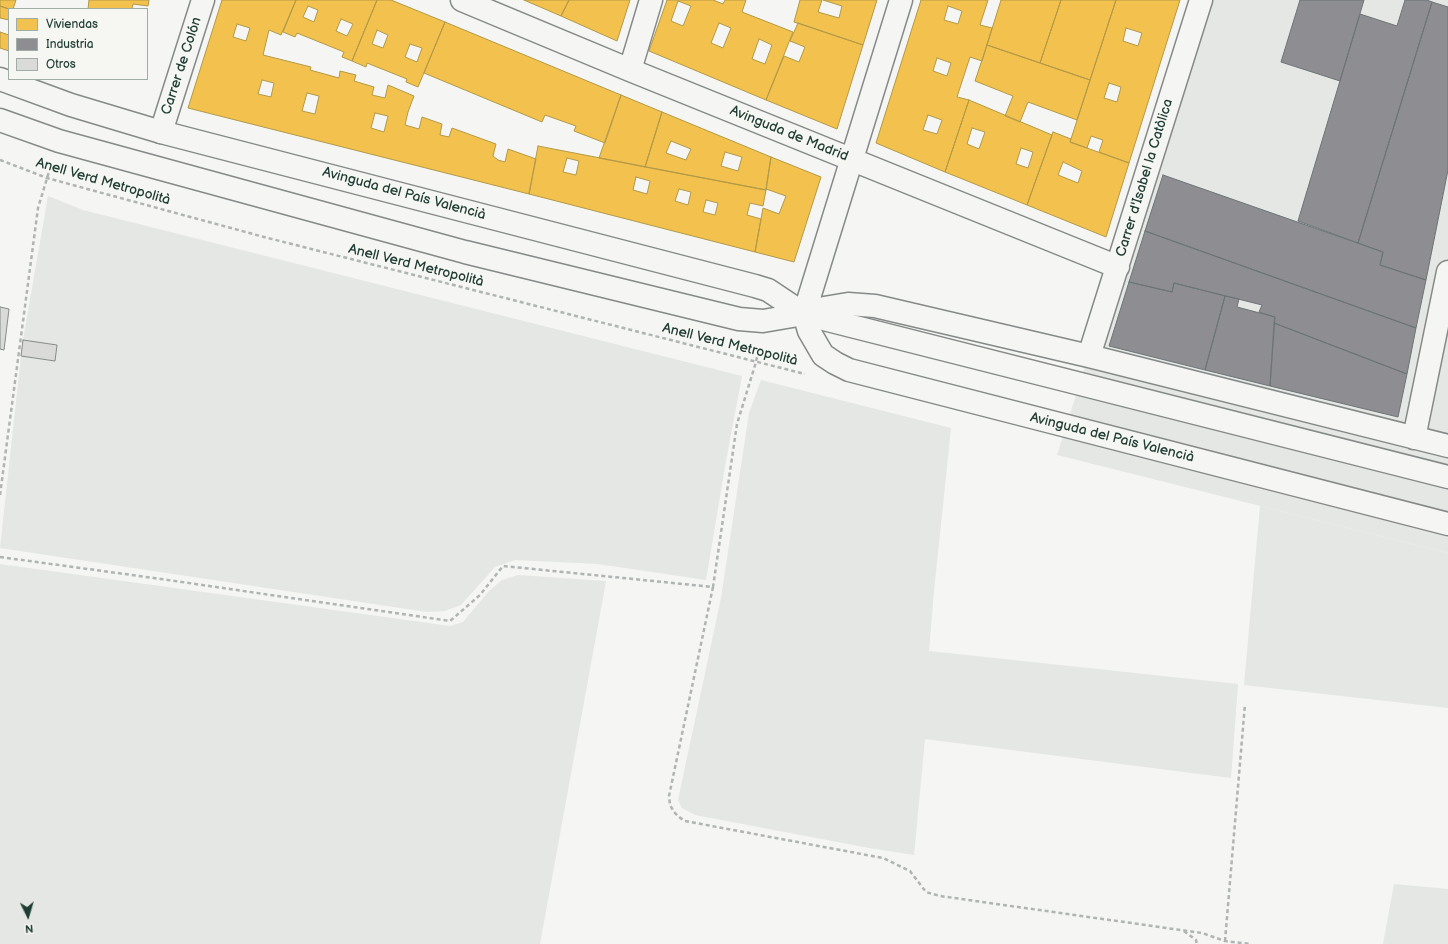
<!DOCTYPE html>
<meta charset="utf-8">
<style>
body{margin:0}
#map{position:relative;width:1448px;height:944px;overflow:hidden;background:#f5f5f3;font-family:"Balsamiq Sans",sans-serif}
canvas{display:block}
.legend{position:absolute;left:8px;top:8px;width:140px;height:72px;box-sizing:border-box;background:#f6f6f2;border:1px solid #a0aca6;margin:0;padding:5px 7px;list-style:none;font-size:12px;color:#1f3d34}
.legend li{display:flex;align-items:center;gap:8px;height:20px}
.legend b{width:20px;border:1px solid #a0aca6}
.north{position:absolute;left:8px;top:896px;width:40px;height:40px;-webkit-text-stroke:3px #f6f6f2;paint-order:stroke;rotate:175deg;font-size:11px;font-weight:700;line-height:16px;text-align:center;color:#1f3d34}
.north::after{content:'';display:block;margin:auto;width:14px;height:18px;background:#1f3d34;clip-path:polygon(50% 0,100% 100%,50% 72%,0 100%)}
</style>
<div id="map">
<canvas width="1448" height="944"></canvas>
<ul class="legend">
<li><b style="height:11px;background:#f2c14e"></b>Viviendas</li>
<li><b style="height:11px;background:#8d8d92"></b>Industria</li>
<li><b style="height:11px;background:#dadbd9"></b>Otros</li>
</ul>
<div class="north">N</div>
</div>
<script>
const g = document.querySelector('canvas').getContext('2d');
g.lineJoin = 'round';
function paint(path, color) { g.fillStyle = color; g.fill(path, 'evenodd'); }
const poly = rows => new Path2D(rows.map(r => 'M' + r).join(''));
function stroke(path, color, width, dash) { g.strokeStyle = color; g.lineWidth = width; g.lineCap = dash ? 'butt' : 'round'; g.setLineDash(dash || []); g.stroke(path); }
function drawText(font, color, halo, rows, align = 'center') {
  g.font = font + ' "Balsamiq Sans",sans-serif'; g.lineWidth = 4; g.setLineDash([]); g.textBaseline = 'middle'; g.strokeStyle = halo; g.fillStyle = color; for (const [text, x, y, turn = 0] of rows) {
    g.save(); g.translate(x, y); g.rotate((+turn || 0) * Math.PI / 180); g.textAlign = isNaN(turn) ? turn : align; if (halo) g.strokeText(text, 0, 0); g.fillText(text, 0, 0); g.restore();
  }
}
const built = poly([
 [1201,0,1448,0,1448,553,1057,455]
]);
const green = poly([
 [1217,0,1300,0,1238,201,1163,175],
 [48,196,83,210,742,376,726,461,706,580,598,564,515,560,495,567,461,605,445,611,427,612,0,548,21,356,54,361,57,345,23,340],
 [761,380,951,428,934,591,929,651,1238,684,1231,778,925,739,914,855,869,848,695,815,682,808,678,800,721,598,749,413],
 [1448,383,1448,429,1439,427],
 [1260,506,1448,553,1448,708,1244,685],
 [0,564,450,626,463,622,489,591,502,580,518,575,606,581,540,944,0,944],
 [1394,884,1448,889,1448,944,1383,944]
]);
const homes = poly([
 [0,0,16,0,13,9,9,9,0,6,0,0],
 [89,0,149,0,148,6,133,4,132,9,88,9,89,0],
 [222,0,296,0,281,35,269,30,263,55,311,67,310,70,339,78,340,71,356,75,354,81,374,87,372,95,385,98,388,85,414,96,408,112,405,125,419,129,422,117,442,124,440,135,449,137,452,128,496,144,493,156,498,160,505,162,508,149,536,159,529,194,188,108,222,0],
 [237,24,250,28,246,41,233,37,237,24],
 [262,80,274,83,271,97,258,94,262,80],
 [307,93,319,96,315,114,302,111,307,93],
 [375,113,388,116,384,132,371,128,375,113],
 [296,0,377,0,352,61,342,57,344,52,297,33,295,37,283,32,296,0],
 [308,6,318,10,314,22,303,17,308,6],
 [341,19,353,24,347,36,336,31,341,19],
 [377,0,391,0,445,22,418,87,406,82,407,79,367,63,366,67,352,61,377,0],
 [377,30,388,35,383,48,372,44,377,30],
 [410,44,422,48,417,62,405,57,410,44],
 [524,0,569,0,561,16,524,0],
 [569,0,630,0,617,41,561,16,569,0],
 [667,0,713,0,723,4,725,0,746,0,742,12,793,32,766,100,649,51,667,0],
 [678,1,691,6,683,26,671,21,678,1],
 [719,23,731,28,723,48,711,43,719,23],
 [759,39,772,45,765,64,752,59,759,39],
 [800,0,822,0,818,12,839,18,842,6,823,0,877,0,863,45,794,22,800,0],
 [921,0,988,0,980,25,992,28,982,61,970,57,957,97,969,100,945,172,876,143,921,0],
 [948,6,962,11,958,24,944,20,948,6],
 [937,58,951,63,947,76,933,71,937,58],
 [928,115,942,120,937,134,923,130,928,115],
 [1001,0,1061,0,1040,63,987,45,1001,0],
 [1061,0,1116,0,1090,80,1040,63,1061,0],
 [1116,0,1180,0,1129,163,1099,152,1103,140,1091,136,1087,148,1070,142,1116,0],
 [1126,28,1142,33,1138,46,1123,41,1126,28],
 [1109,83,1121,87,1117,102,1104,98,1109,83],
 [0,6,9,9,9,20,0,18,0,6],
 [445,22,621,95,605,143,574,131,576,126,545,115,542,122,424,73,445,22],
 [798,23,863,45,837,129,766,100,784,56,799,62,805,47,790,41,798,23],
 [0,32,9,35,9,51,0,48,0,32],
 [987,45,1090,80,1077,120,1028,102,1020,122,1005,116,1013,96,975,81,987,45],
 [621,95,662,112,645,167,599,158,621,95],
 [969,100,1052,135,1027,205,945,172,969,100],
 [972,128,985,132,979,149,967,144,972,128],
 [1021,148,1033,152,1028,168,1016,164,1021,148],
 [662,112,771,157,766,190,645,167,662,112],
 [671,141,691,149,686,160,666,153,671,141],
 [725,152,742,157,738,171,721,166,725,152],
 [1053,132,1071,139,1070,142,1129,163,1106,237,1027,205,1053,132],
 [1063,162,1082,171,1078,183,1058,175,1063,162],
 [538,146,766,190,763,206,750,203,747,215,761,219,755,252,529,194,538,146],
 [567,158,579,161,576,175,563,172,567,158],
 [636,177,650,181,647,194,633,190,636,177],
 [679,189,691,192,688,205,675,201,679,189],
 [706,200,718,203,715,215,703,212,706,200],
 [771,157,821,177,794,262,755,252,763,208,779,214,786,196,766,189,771,157]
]);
const industry = poly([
 [1300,0,1364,0,1340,81,1281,62,1300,0],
 [1405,0,1427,0,1432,2,1358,243,1298,221,1360,14,1397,26,1405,0],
 [1432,2,1448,7,1448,170,1426,280,1380,265,1383,252,1358,243,1432,2],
 [1163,175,1383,252,1380,265,1426,280,1416,328,1145,231,1163,175],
 [1145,231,1416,328,1407,374,1274,323,1275,317,1259,312,1262,305,1174,283,1172,292,1129,282,1145,231],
 [1129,282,1172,292,1174,283,1225,296,1205,370,1109,346,1129,282],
 [1225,296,1239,299,1237,307,1275,317,1270,386,1205,370,1225,296],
 [1274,323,1407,374,1398,417,1270,386,1274,323]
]);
const building = poly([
 [0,307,9,309,4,350,0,349,0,307],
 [23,340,57,345,55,361,21,356,23,340]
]);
const path = poly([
 [0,160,47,178,264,237,805,374],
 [0,495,38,208,51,165],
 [0,557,161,579,450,621,480,595,503,566,713,587,737,424,756,362,759,347],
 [713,587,669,796,670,805,674,812,679,817,685,821,883,858,910,871,926,892,940,896,1202,933,1225,941,1250,944],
 [1184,931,1196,940,1197,944],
 [1225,941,1245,704]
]);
const minor = poly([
 [462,0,630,70,1118,267],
 [630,70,651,0],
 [161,132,203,0],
 [804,314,809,331,823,355,835,363,849,370,1448,524],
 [804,314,824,308,848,304,875,306,1089,356,1448,446],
 [804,314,901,0],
 [1089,356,1201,0],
 [1414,438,1448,272]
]);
const tertiary = poly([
 [0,79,71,105,161,132,755,286,768,290,804,314],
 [0,120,59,141,465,252,739,319,763,321,804,314]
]);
const secondary = poly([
 [804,314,1448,477]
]);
const streetNames = [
 ["Carrer de Colón",182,66,-72],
 ["Avinguda de Madrid",789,134,22],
 ["Carrer d'Isabel la Catòlica",1145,178,-73],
 ["Anell Verd Metropolità",103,182,16],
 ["Avinguda del País Valencià",404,194,15],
 ["Anell Verd Metropolità",416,266,14],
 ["Anell Verd Metropolità",730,345,14],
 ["Avinguda del País Valencià",1112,438,14]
];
paint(built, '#e5e7e4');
paint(green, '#e4e7e3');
paint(homes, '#f2c14e');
stroke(homes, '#b39946', 1);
paint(industry, '#8d8d92');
stroke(industry, '#6c7576', 1);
paint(building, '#dadbd9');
stroke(building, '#858a88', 1);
stroke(minor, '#858a88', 25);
stroke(tertiary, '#858a88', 25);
stroke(secondary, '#858a88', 25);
stroke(path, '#b0b4b2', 2.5, [4, 3]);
stroke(minor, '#f5f5f3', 22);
stroke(tertiary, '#f5f5f3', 22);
stroke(secondary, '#f5f5f3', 22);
drawText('14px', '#1f3d34', '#f6f6f2', streetNames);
</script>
